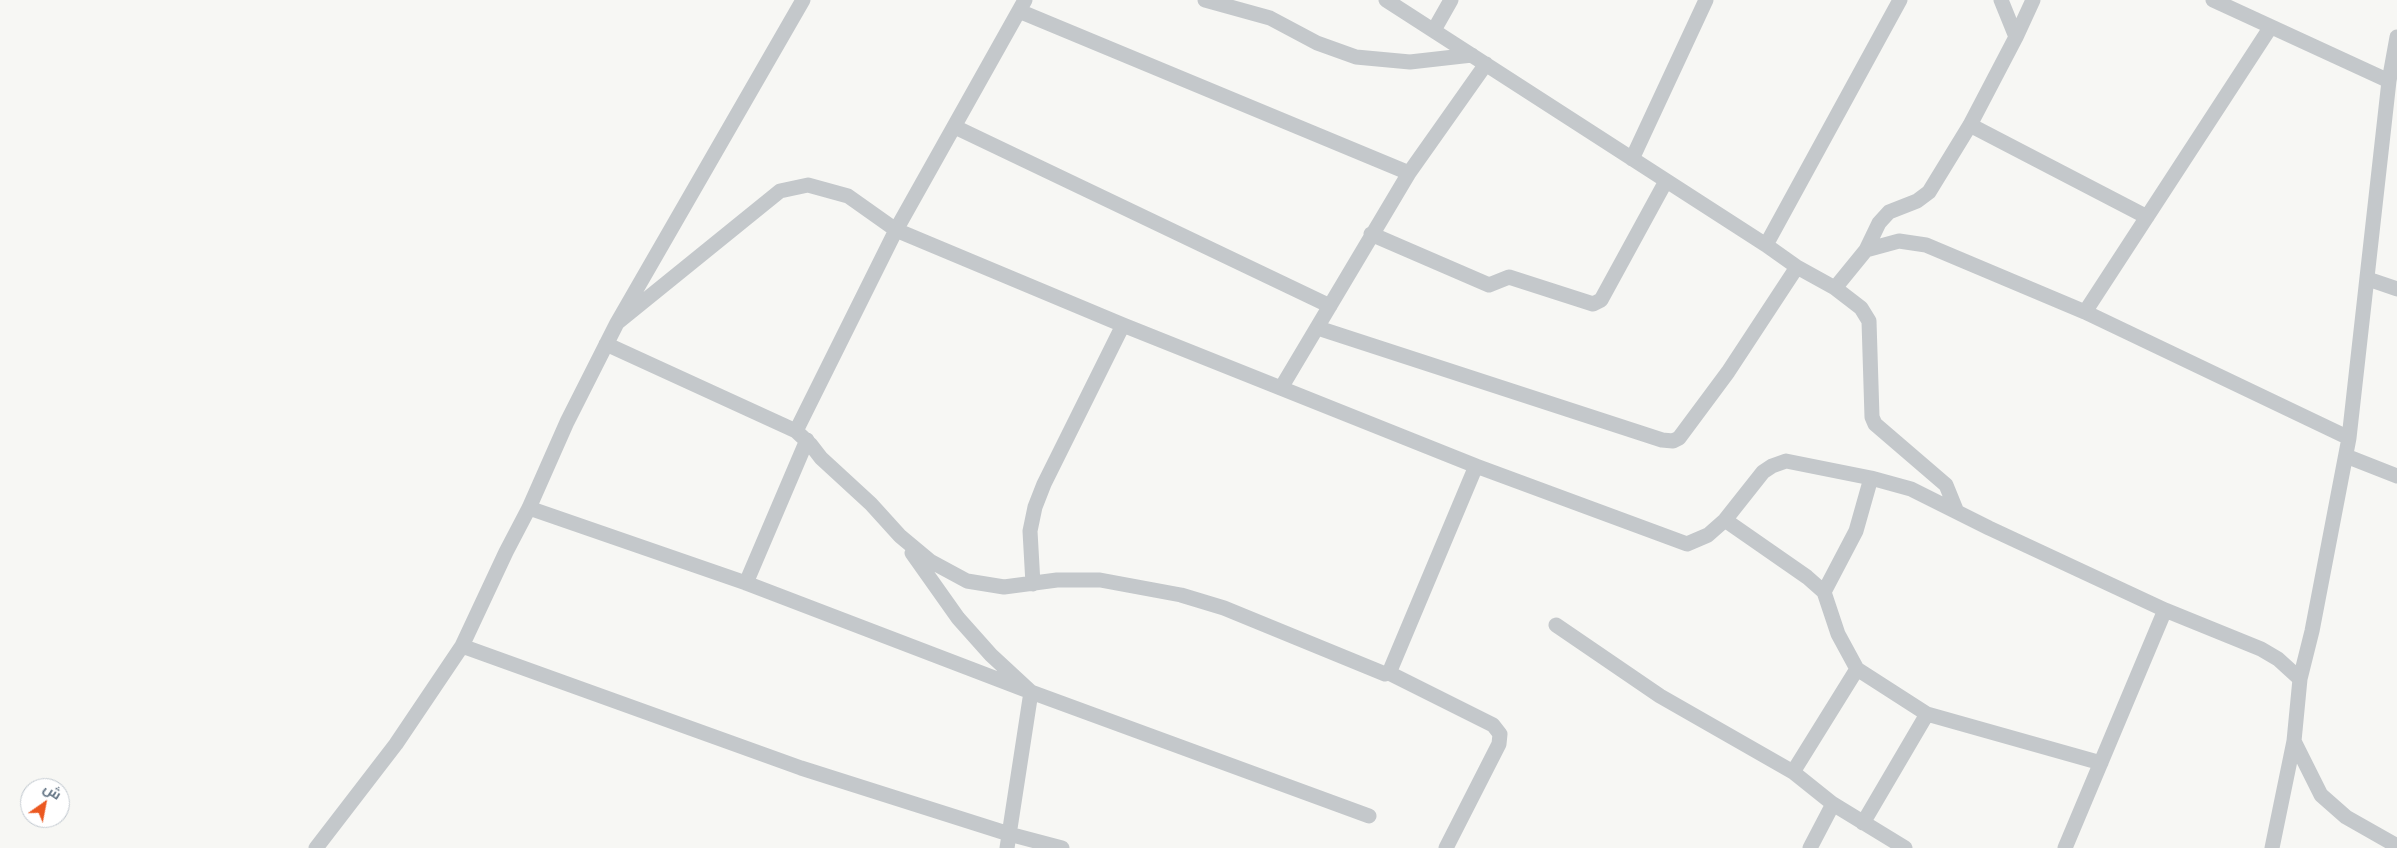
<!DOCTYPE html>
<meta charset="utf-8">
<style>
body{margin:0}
#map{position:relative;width:2397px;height:848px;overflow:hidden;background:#f7f7f4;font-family:"Work Sans",Cairo,sans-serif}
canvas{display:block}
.north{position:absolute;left:20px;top:778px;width:50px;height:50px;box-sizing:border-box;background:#fff;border:1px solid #c1c8cf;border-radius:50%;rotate:33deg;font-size:14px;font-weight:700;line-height:20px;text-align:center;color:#657686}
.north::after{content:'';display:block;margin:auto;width:18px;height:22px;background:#eb5820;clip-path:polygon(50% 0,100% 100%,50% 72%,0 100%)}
</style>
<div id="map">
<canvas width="2397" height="848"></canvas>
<div class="north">ش</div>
</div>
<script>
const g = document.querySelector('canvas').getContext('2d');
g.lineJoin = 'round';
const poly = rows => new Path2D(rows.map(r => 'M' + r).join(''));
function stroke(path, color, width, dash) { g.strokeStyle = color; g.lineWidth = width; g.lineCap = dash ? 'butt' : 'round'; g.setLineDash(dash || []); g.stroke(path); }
const minor = poly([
 [1205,0,1270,18,1317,43,1356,57,1410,62,1472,55],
 [1386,0,1766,245,1797,267,1835,288,1861,308,1869,321,1872,417,1875,424,1946,485,1957,512],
 [2001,0,2016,37],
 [2213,0,2389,81],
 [1019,11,1409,173],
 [1434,30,1451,0],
 [1970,125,2147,217],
 [955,127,1330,306],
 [1632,159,1706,0],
 [1371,234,1489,285,1509,277,1593,304,1601,300,1666,181],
 [1766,245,1900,0],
 [1866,250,1879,223,1889,212,1917,201,1929,192,1970,125,2016,37,2033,0],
 [2368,279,2397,289],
 [1835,288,1866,250,1899,241,1926,245,2085,312,2349,438],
 [2085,312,2270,28],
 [617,323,780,191,808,185,848,196,896,230,1123,325,1476,466,1687,544,1708,535,1725,520,1763,472,1772,466,1786,461,1871,478,1911,489,1989,528,2165,610,2261,649,2278,659,2300,679],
 [1318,328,1662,440,1673,441,1679,438,1728,372,1797,267],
 [606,344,796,431,811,445,821,458,871,504,900,536,930,561,967,581,1004,587,1057,580,1100,580,1181,595,1224,608,1385,674,1389,673,1493,725,1500,734,1499,744,1446,848],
 [1281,388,1409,173,1486,64],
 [796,431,896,230,1025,0],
 [2346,456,2397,476],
 [529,508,746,583,1031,692,1369,816],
 [1725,520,1807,577,1824,592,1838,634,1857,669,1927,714,2101,763],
 [912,553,958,618,991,655,1031,692,1007,848],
 [746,583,807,440],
 [1033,584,1030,531,1035,507,1044,484,1123,325],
 [1824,592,1856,531,1871,478],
 [1556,625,1660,696,1793,772,1833,804,1905,848],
 [462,646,801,768,1009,834,1062,848],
 [1389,673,1476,466],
 [2294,741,2321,795,2346,817,2397,846],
 [1793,772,1857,669],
 [1863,823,1927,714],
 [316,848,396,744,462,646,506,552,529,508,567,422,617,323,803,0],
 [1810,848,1833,804],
 [2065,848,2165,610],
 [2272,848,2294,741,2300,679,2312,631,2349,438,2389,81,2397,37]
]);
stroke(minor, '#c4c8cb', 15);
</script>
